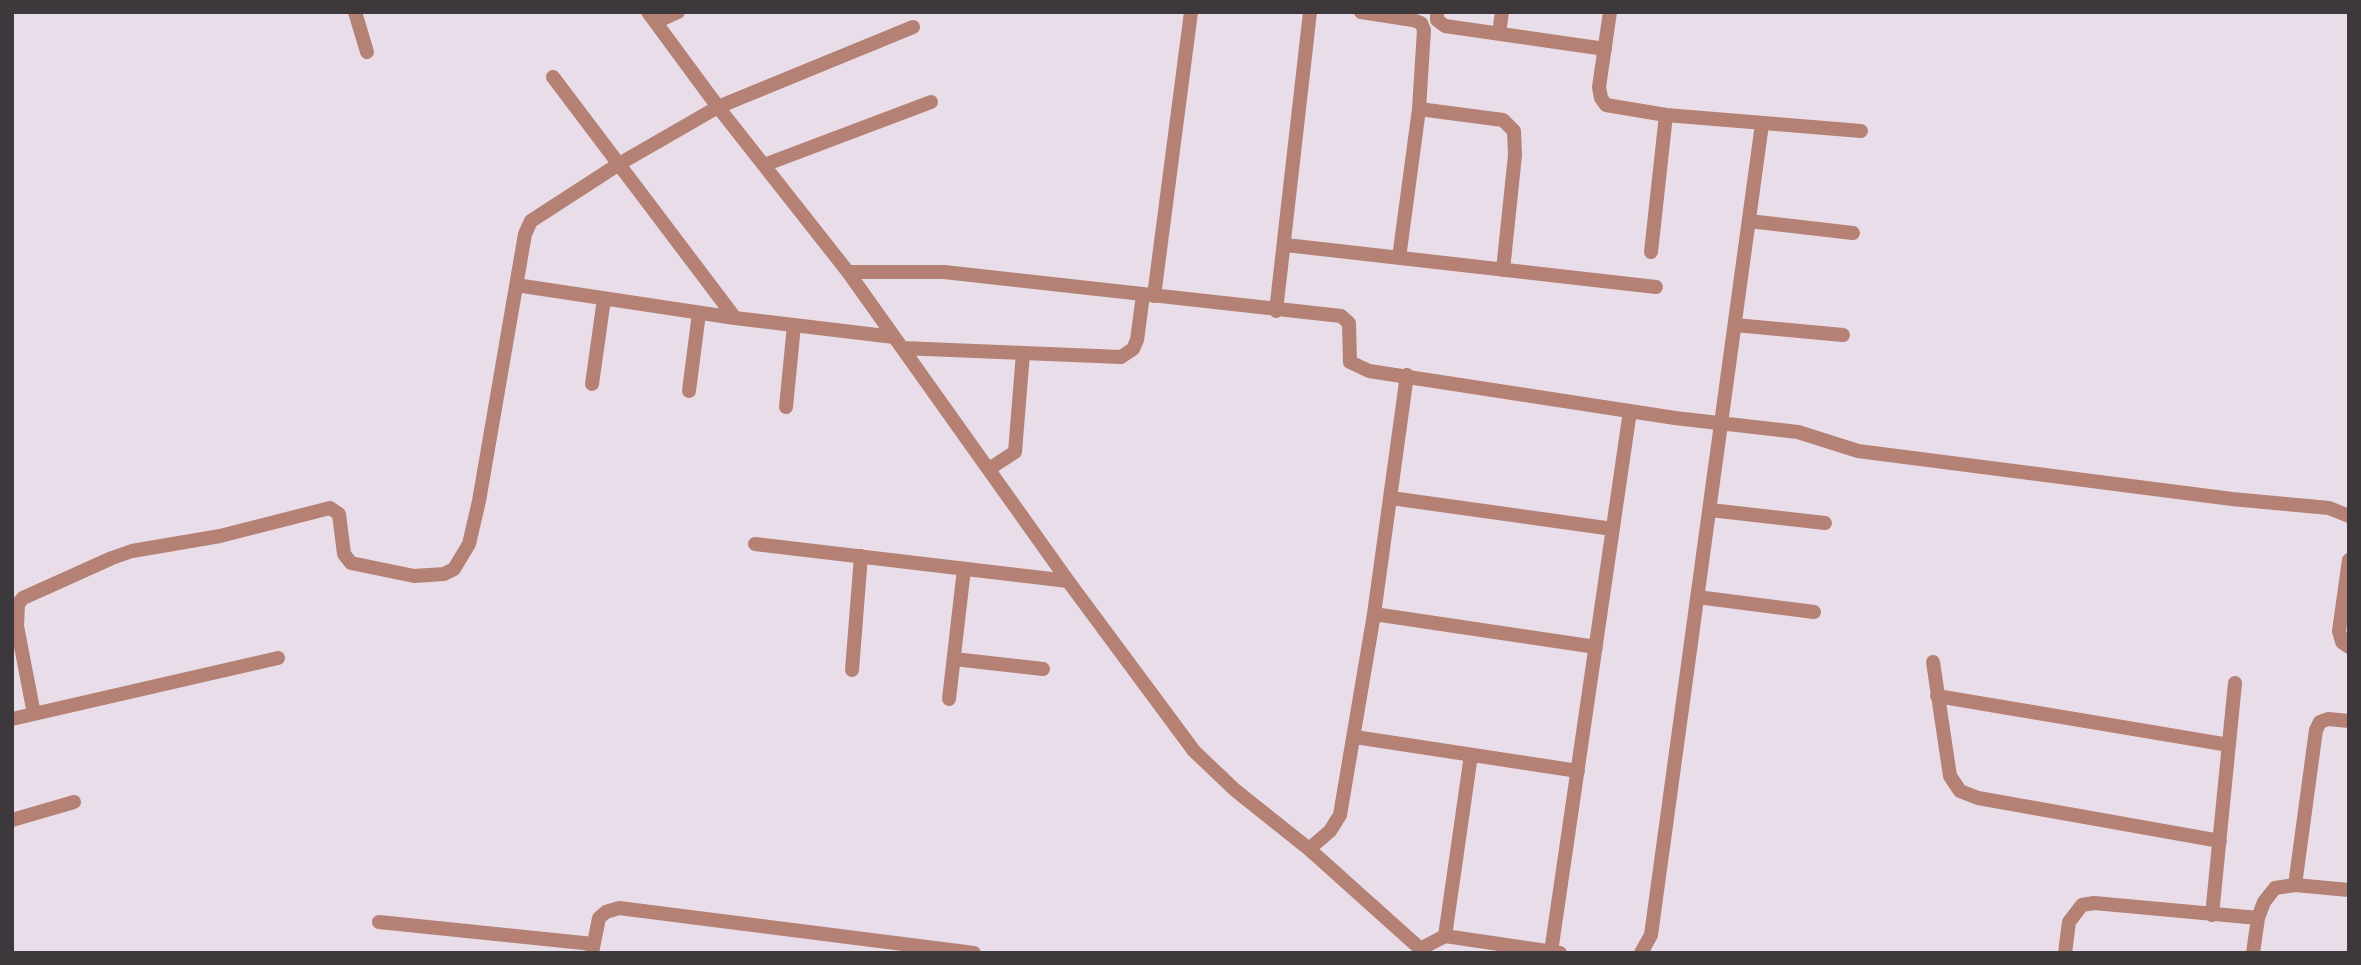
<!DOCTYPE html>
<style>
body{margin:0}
#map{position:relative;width:2361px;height:965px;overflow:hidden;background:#e8dde8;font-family:Ubuntu,sans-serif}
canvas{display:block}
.frame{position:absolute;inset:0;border:14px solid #3c383c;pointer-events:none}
</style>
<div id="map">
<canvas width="2361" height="965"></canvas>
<div class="frame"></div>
</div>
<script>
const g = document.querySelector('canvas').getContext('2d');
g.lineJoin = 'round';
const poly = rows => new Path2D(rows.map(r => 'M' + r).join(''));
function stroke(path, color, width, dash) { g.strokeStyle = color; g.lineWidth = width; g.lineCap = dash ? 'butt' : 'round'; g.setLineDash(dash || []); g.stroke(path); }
const minor = poly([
 [355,12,367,52],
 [648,12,718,107,848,272,1068,581,1194,751,1235,790,1309,849,1425,953],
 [1361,12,1413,20,1421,23,1424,30,1419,109,1399,258],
 [1437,12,1437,20,1445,26,1605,49],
 [1610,12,1599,87,1601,98,1606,105,1666,115,1861,131],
 [656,22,678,12],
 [1499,33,1502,12],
 [553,77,735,318],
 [1419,109,1503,120,1514,131,1515,155,1503,270],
 [764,165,931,102],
 [1749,221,1853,233],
 [1286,245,1656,287],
 [1651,252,1666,115],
 [848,272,944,272,1341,316,1349,323,1350,362,1369,371,1675,418,1798,432,1858,451,2232,499,2329,508,2349,516],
 [516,285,735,318,894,337],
 [1154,296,1191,12],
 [1276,311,1310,12],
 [1735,325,1843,335],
 [902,348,1121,357,1133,349,1137,340,1143,295],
 [592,384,604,299],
 [689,391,699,313],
 [786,407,794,325],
 [989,469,1015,452,1023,353],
 [1391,498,1613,529],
 [1710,510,1825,523],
 [755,544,1068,581],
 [2349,560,2339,631,2342,642,2349,647],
 [1697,597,1814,612],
 [1374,614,1596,647],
 [954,659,1043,669],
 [1933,662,1950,776,1960,791,1978,798,2220,841],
 [852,670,861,556],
 [1937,696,2229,745],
 [949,699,964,569],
 [34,714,17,626,18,604,23,598,112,558,132,551,220,536,330,508,339,514,344,554,351,563,414,576,444,574,454,569,469,544,479,501,525,234,531,221,619,164,718,107,913,27],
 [12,719,278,658],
 [1355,737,1578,771],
 [12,820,74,802],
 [1309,849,1330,831,1340,815,1374,614,1407,375],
 [2295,885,2316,730,2320,722,2328,719,2349,721],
 [2212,915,2235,683],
 [379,922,593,944],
 [1445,936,1471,755],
 [1422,948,1445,936,1560,953],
 [1551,952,1630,411],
 [592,953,599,918,606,912,619,908,974,953],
 [1641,953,1651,935,1762,124],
 [2065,953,2069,922,2082,905,2094,903,2258,918],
 [2253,953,2258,918,2264,902,2275,888,2295,885,2349,890]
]);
stroke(minor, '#b48174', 14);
</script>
